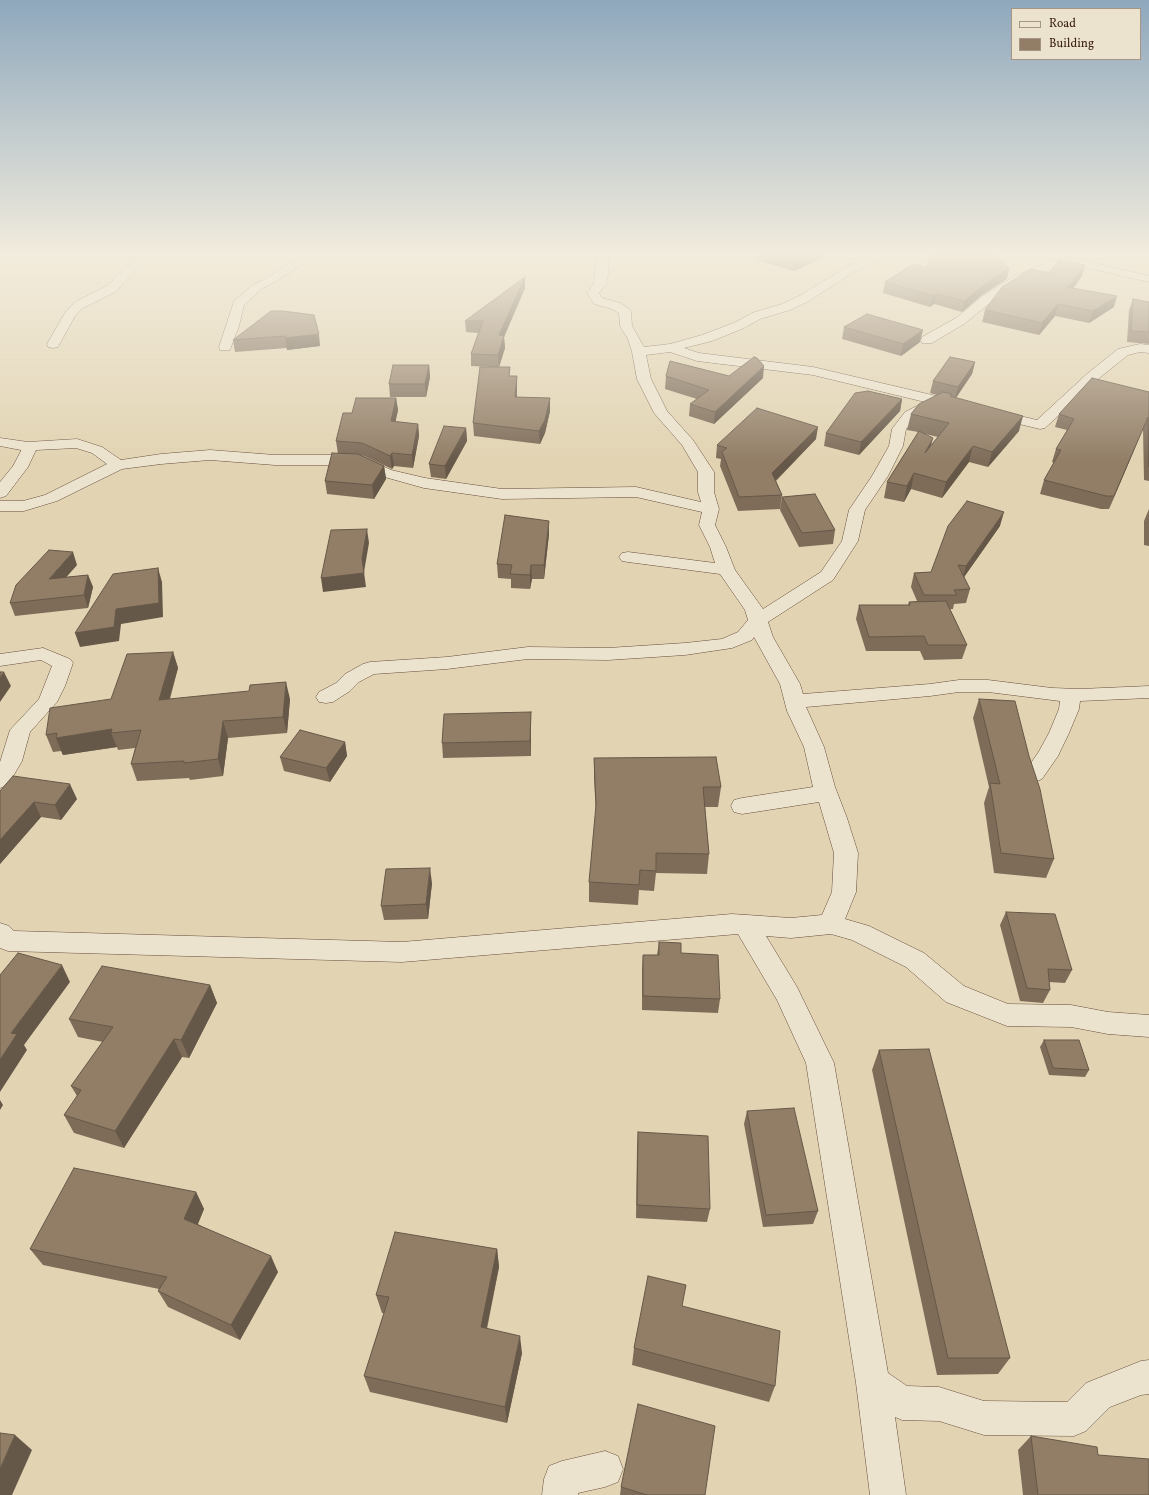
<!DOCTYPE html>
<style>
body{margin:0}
#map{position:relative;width:1149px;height:1495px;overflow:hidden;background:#e2d4b3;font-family:Vollkorn,serif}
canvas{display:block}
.legend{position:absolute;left:1011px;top:8px;width:130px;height:52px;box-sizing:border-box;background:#ece3ce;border:1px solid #a69584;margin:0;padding:5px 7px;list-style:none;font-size:12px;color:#3c2014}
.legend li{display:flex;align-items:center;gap:8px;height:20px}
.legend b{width:20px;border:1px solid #a69584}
</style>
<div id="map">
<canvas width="1149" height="1495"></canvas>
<ul class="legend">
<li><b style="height:5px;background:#ece3ce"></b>Road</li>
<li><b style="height:11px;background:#927e67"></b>Building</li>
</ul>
</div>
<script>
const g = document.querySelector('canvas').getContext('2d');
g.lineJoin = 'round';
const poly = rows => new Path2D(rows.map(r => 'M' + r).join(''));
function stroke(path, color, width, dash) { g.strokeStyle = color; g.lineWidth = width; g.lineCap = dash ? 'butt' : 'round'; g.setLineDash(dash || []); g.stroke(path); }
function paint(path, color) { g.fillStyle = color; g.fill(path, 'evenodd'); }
const service = poly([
 [509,253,515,253,510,257,507,255,509,253]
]);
const minor = poly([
 [0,253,16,253,14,255,0,259,0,253],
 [73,253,122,253,150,255,178,253,225,253,219,256,152,261,138,268,115,292,83,308,75,316,58,347,53,348,48,347,47,344,66,311,75,302,107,286,130,264,136,260,79,256,73,253],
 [306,253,319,253,275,282,261,289,244,305,239,326,231,347,230,350,220,350,219,347,234,301,253,285,267,278,306,253],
 [597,253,608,253,608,273,606,284,599,293,602,298,620,303,629,309,631,312,632,326,644,347,670,344,702,335,736,322,752,313,782,304,799,296,844,269,876,253,890,253,888,255,852,273,807,302,790,310,760,319,744,328,712,341,684,348,699,353,813,367,949,399,951,402,949,405,940,405,915,418,906,429,903,446,888,476,865,510,858,541,833,580,768,622,773,637,800,684,803,694,930,684,959,680,988,680,1052,688,1080,689,1149,686,1149,698,1080,701,1079,709,1069,733,1058,756,1042,779,1034,782,1026,779,1023,774,1038,753,1049,733,1059,709,1060,701,988,692,959,692,930,696,806,707,824,747,835,787,847,818,858,853,856,892,845,919,869,926,924,953,964,986,1008,1004,1071,1005,1108,1012,1149,1015,1149,1037,1108,1034,1071,1027,1007,1026,946,1002,906,967,852,940,831,934,791,938,766,936,797,987,834,1063,888,1373,907,1386,939,1387,984,1401,1067,1402,1086,1383,1141,1361,1149,1360,1149,1394,1141,1395,1110,1407,1086,1431,1074,1436,984,1435,939,1421,902,1420,895,1417,906,1495,870,1495,856,1383,806,1063,777,1000,738,934,402,962,8,951,0,948,0,923,9,926,14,931,402,942,732,914,791,918,822,915,832,892,834,853,819,802,742,814,734,812,731,806,734,800,742,798,813,787,804,747,787,711,780,684,754,637,752,640,732,648,685,655,608,660,528,659,447,669,374,674,359,682,350,691,333,702,326,703,319,702,316,697,319,692,336,683,345,674,363,664,370,662,447,657,528,647,608,648,685,643,722,639,738,632,748,620,745,610,720,574,628,562,622,561,619,557,622,553,628,552,715,563,710,547,699,525,702,512,636,497,502,499,424,488,381,476,360,466,331,465,275,465,210,460,161,464,122,469,57,501,24,511,0,511,0,501,23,501,45,495,107,464,92,453,76,448,36,450,28,467,6,496,0,498,0,482,13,466,21,451,21,450,0,446,0,438,28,442,77,439,102,447,121,460,161,454,210,450,275,455,331,455,363,457,391,470,425,478,502,489,636,487,701,502,698,492,698,472,682,445,654,413,637,379,632,352,628,339,620,326,619,313,612,309,594,304,587,293,594,284,597,253],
 [670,352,697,361,813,375,925,402,905,412,892,429,889,446,872,476,849,510,842,541,821,572,763,609,735,570,726,547,715,525,719,509,714,492,714,472,693,440,667,411,651,379,646,355,670,352],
 [1031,253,1049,253,1068,256,1073,258,1149,276,1149,282,1067,263,1023,280,991,302,964,324,932,343,922,343,921,340,922,337,956,318,983,296,1015,276,1054,260,1032,255,1031,253],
 [1140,344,1149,345,1149,353,1140,352,1128,355,1098,379,1045,428,1040,429,994,418,989,417,987,414,989,411,994,410,1037,420,1088,373,1118,349,1140,344],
 [43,648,70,659,73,663,65,686,57,702,30,732,22,761,8,785,0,788,0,762,10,730,39,699,52,666,41,660,0,666,0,654,43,648],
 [605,1451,618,1456,623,1469,618,1482,605,1487,578,1493,578,1495,542,1495,544,1479,549,1466,562,1461,605,1451]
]);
const wall = poly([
 [753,253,832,253,794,271,756,260,757,254],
 [1085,265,1082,276,1073,288,1114,307,1089,323,1055,316,1039,335,982,322,985,310,1049,273],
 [1009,268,1007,279,982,295,962,312,934,304,930,307,883,293,885,282],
 [525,288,504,337,505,348,499,367,510,376,517,376,517,397,550,398,550,411,545,433,540,444,474,436,473,423,491,367,471,366,471,354,478,333,466,332,465,321],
 [1133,299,1149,302,1149,344,1127,342,1129,310],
 [314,315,320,346,287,350,287,348,235,352,233,340],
 [844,327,920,342,901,356,842,339],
 [975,362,972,374,956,398,1019,431,988,467,969,462,942,498,911,489,904,502,884,498,887,482,918,432,907,430,911,414,937,395,930,393,933,381],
 [925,434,938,437,931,445],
 [429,365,430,377,426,397,390,397,389,384],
 [666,376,729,376,763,378,714,424,689,416,690,404,697,399,665,389],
 [1149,392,1149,481,1144,480,1143,429,1109,509,1101,509,1040,494,1044,480,1054,463,1052,462,1056,449,1067,430,1055,427,1059,414],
 [396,398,398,410,395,422,418,424,419,436,413,468,394,466,392,469,364,456,360,455,384,466,386,479,374,499,327,494,325,481,338,454,336,441],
 [902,399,900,411,859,455,824,446,826,433],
 [466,428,467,441,446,479,431,477,429,464],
 [816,439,776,481,782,495,780,509,738,511,720,466,721,459,716,458,717,445],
 [782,497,835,530,833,544,799,547,780,510],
 [1149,509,1149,546,1144,545,1144,521],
 [1000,526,964,577,970,589,966,603,954,604,953,609,950,609,967,645,962,659,924,660,920,651,866,651,856,619,859,605,908,605,909,602,917,601,911,587,914,573,931,572],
 [549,534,544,579,532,579,530,589,511,588,511,579,498,578,497,564],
 [77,565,66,577,88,575,93,587,88,608,15,616,10,603],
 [173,652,178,668,170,699,290,699,287,733,228,738,223,776,190,780,189,778,137,781,131,764,135,748,118,750,117,747,63,755,61,751,53,752,46,735,111,699],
 [979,699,1054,859,1046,878,994,873,984,803,989,787,973,718],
 [531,712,531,756,443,758,442,743],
 [345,742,347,756,330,782,284,771,280,757],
 [594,758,721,787,718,807,705,807,709,854,707,874,656,873,654,891,639,890,638,905,589,902,589,882,596,814,594,778],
 [0,791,77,799,61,820,41,817,0,864],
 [432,883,428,919,384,920,381,906],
 [1006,912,1072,970,1065,983,1049,982,1050,990,1043,1003,1020,1001,1000,925],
 [659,942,681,953,720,999,718,1013,642,1010,642,969,643,955,657,955],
 [210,985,217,1003,189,1058,182,1057,124,1148,74,1133,64,1115,77,1096,71,1086,103,1042,78,1037,69,1019],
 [1044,1040,1089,1070,1085,1077,1049,1075,1040,1047],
 [879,1050,1010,1358,998,1374,937,1375,872,1070],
 [747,1111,818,1211,813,1224,763,1227,744,1124],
 [638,1132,710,1209,707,1222,636,1218,637,1146],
 [196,1192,204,1209,198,1224,278,1272,240,1340,168,1307,158,1291,159,1289,43,1265,30,1249],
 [497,1249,499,1267,487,1329,522,1353,507,1423,370,1392,364,1376,384,1313,382,1313,376,1295],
 [683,1306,775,1386,769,1402,632,1365,634,1348],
 [1031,1436,1098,1455,1149,1495,1023,1495,1018,1450],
 [621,1487,705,1495,620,1495]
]);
const shadedWall = poly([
 [811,253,832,253,794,271,795,260],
 [1085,265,1082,276,1070,293,1067,287],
 [1009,268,1007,279,982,295,962,312,964,301,985,284],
 [525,277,525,288,504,337,505,348,499,367,498,355,499,335],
 [937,294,934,304,930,307,933,296],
 [1117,296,1114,307,1089,323,1093,311],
 [1058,304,1055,316,1039,335,1042,323],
 [923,330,920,342,901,356,903,344],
 [319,334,320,346,287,350,285,338],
 [975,362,972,374,955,399,958,387],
 [429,365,430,377,426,397,425,384],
 [764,366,763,378,714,424,715,412],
 [517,376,517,388,516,410,515,397],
 [396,398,398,410,393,434,391,421],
 [550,398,550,411,545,433,540,444,539,431],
 [902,399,900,411,859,455,861,442],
 [1023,416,1019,431,988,467,992,452],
 [1148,417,1143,429,1109,509,1114,496],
 [418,424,419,436,413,468,412,455],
 [818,427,816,439,770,486,772,473],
 [466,428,467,441,446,479,445,466],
 [933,438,929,454,925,453],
 [973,446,969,462,942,498,946,482],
 [392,453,394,466,392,469,390,456],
 [384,466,386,479,374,499,372,485],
 [914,473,911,489,904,502,907,486],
 [1004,512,1000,526,962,580,966,566],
 [549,521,549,534,544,579,544,565],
 [367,529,369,543,364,572,366,587,323,592,321,578,362,558],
 [73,552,77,565,54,591,49,579],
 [531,565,532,579,530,589,530,575],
 [158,568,162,582,163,617,121,624,119,641,80,647,75,633,116,609],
 [88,575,93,587,88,608,84,595],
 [173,652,178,668,164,717,159,700],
 [4,672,11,686,0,702,0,678],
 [286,682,290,699,287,733,283,717],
 [531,712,531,756,530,741],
 [223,721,228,738,223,776,218,759],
 [112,729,111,733,117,747,63,755,56,738],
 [345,742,347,756,330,782,326,768],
 [70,784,77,799,61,820,55,805],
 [34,802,41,817,0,864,0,840],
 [430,868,432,883,428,919,426,904],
 [62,965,70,982,24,1045,27,1050,0,1092,0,1060,11,1033],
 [210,985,217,1003,189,1058,181,1040],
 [174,1039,182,1057,124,1148,115,1131],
 [0,1100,3,1105,0,1110],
 [196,1192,204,1209,193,1235,184,1219],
 [497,1249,499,1267,483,1345,481,1327],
 [271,1256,278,1272,240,1340,231,1325],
 [520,1336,522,1353,507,1423,505,1407],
 [15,1435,32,1450,12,1495,0,1495,0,1469]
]);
const building = poly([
 [769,253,811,253,795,260,769,253],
 [932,253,993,253,1009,268,985,284,964,301,937,294,933,296,885,282,913,264,926,267,932,253],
 [1059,260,1085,265,1073,282,1067,287,1117,296,1093,311,1058,304,1042,323,985,310,1002,287,1031,269,1049,273,1059,260],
 [525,277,499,335,504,336,498,355,471,354,483,321,465,321,525,277],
 [1133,299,1149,302,1149,332,1131,331,1133,299],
 [271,311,283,311,314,315,319,334,285,338,285,336,233,340,271,311],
 [867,314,923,330,903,344,844,327,867,314],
 [754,357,757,358,764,366,715,412,690,404,709,390,666,376,670,361,729,376,754,357],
 [950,357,975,362,958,387,933,381,950,357],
 [393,365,429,365,425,384,389,384,393,365],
 [480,367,510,367,509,376,517,376,515,397,550,398,545,420,539,431,473,423,480,367],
 [1092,378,1149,392,1149,467,1148,417,1114,496,1106,496,1044,480,1061,450,1056,449,1074,419,1059,414,1092,378],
 [868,391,902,399,861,442,826,433,855,393,868,391],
 [943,392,952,394,950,396,1023,416,992,452,973,446,946,482,914,473,907,486,887,482,919,431,933,438,925,453,949,423,911,414,919,404,943,392],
 [356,398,396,398,391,421,418,424,412,455,392,453,390,456,362,443,336,441,343,413,352,413,356,398],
 [757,408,818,427,772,473,782,495,739,497,722,452,727,448,717,445,757,408],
 [444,426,466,428,445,466,429,464,444,426],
 [332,453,358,454,384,466,372,485,325,481,332,453],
 [815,494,835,530,802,533,782,497,815,494],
 [967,501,1004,512,966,566,958,565,970,589,954,590,957,595,924,595,914,573,931,572,948,526,967,501],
 [505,515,549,521,544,565,531,565,530,575,510,574,512,565,497,564,505,515],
 [367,529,362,558,364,573,321,578,331,530,367,529],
 [49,550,73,552,49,579,88,575,84,595,10,603,16,585,49,550],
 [158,568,159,603,116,609,114,627,75,633,113,574,158,568],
 [946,601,967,645,928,645,924,636,869,637,859,605,910,605,909,602,946,601],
 [173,652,159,700,249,691,250,685,286,682,283,717,223,721,218,759,184,763,184,761,131,764,141,730,111,733,112,729,56,738,57,733,46,735,50,708,111,699,127,654,173,652],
 [0,672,4,672,0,678,0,672],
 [979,699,1015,701,1029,756,1040,789,1054,859,1001,853,990,783,1000,784,979,699],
 [531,712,530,741,442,743,444,714,531,712],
 [300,730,345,742,326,768,280,757,300,730],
 [716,757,721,787,703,787,709,854,656,853,656,871,640,870,639,885,589,882,596,805,594,758,716,757],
 [13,776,70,784,55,805,34,802,0,840,0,791,13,776],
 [430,868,426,904,381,906,386,869,430,868],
 [1006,912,1055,914,1072,970,1048,969,1050,990,1027,988,1006,912],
 [659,942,681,943,681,953,718,955,720,999,643,996,643,955,659,955,659,942],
 [18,953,62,965,11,1033,17,1034,0,1060,0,975,18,953],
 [102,966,210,985,181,1040,174,1039,115,1131,64,1115,81,1090,71,1086,113,1027,69,1019,102,966],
 [1044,1040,1079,1040,1089,1070,1053,1068,1044,1040],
 [929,1049,1010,1358,948,1358,879,1050,929,1049],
 [794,1108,818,1211,766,1215,747,1111,794,1108],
 [638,1132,708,1136,710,1209,637,1205,638,1132],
 [74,1168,196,1192,184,1219,271,1256,231,1325,158,1291,167,1277,30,1249,74,1168],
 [395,1232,497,1249,481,1327,520,1336,505,1407,364,1376,389,1297,376,1295,395,1232],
 [648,1276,686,1285,682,1306,780,1331,775,1386,634,1348,648,1276],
 [638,1404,715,1426,705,1495,647,1495,621,1487,638,1404],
 [0,1433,15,1435,0,1469,0,1433],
 [1031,1436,1097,1447,1098,1455,1149,1459,1149,1495,1038,1495,1031,1436]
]);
stroke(service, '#664d3c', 1);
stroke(minor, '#664d3c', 1);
paint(service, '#ece3ce');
paint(minor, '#ece3ce');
paint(wall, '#7e6c59');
paint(shadedWall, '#665848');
paint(building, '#927e67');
stroke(building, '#665848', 1);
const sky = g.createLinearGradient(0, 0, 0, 462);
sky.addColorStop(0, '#8fa8bd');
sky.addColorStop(0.55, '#f2ecdd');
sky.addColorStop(1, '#f2ecdd00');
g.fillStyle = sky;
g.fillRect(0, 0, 1149, 462);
</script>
